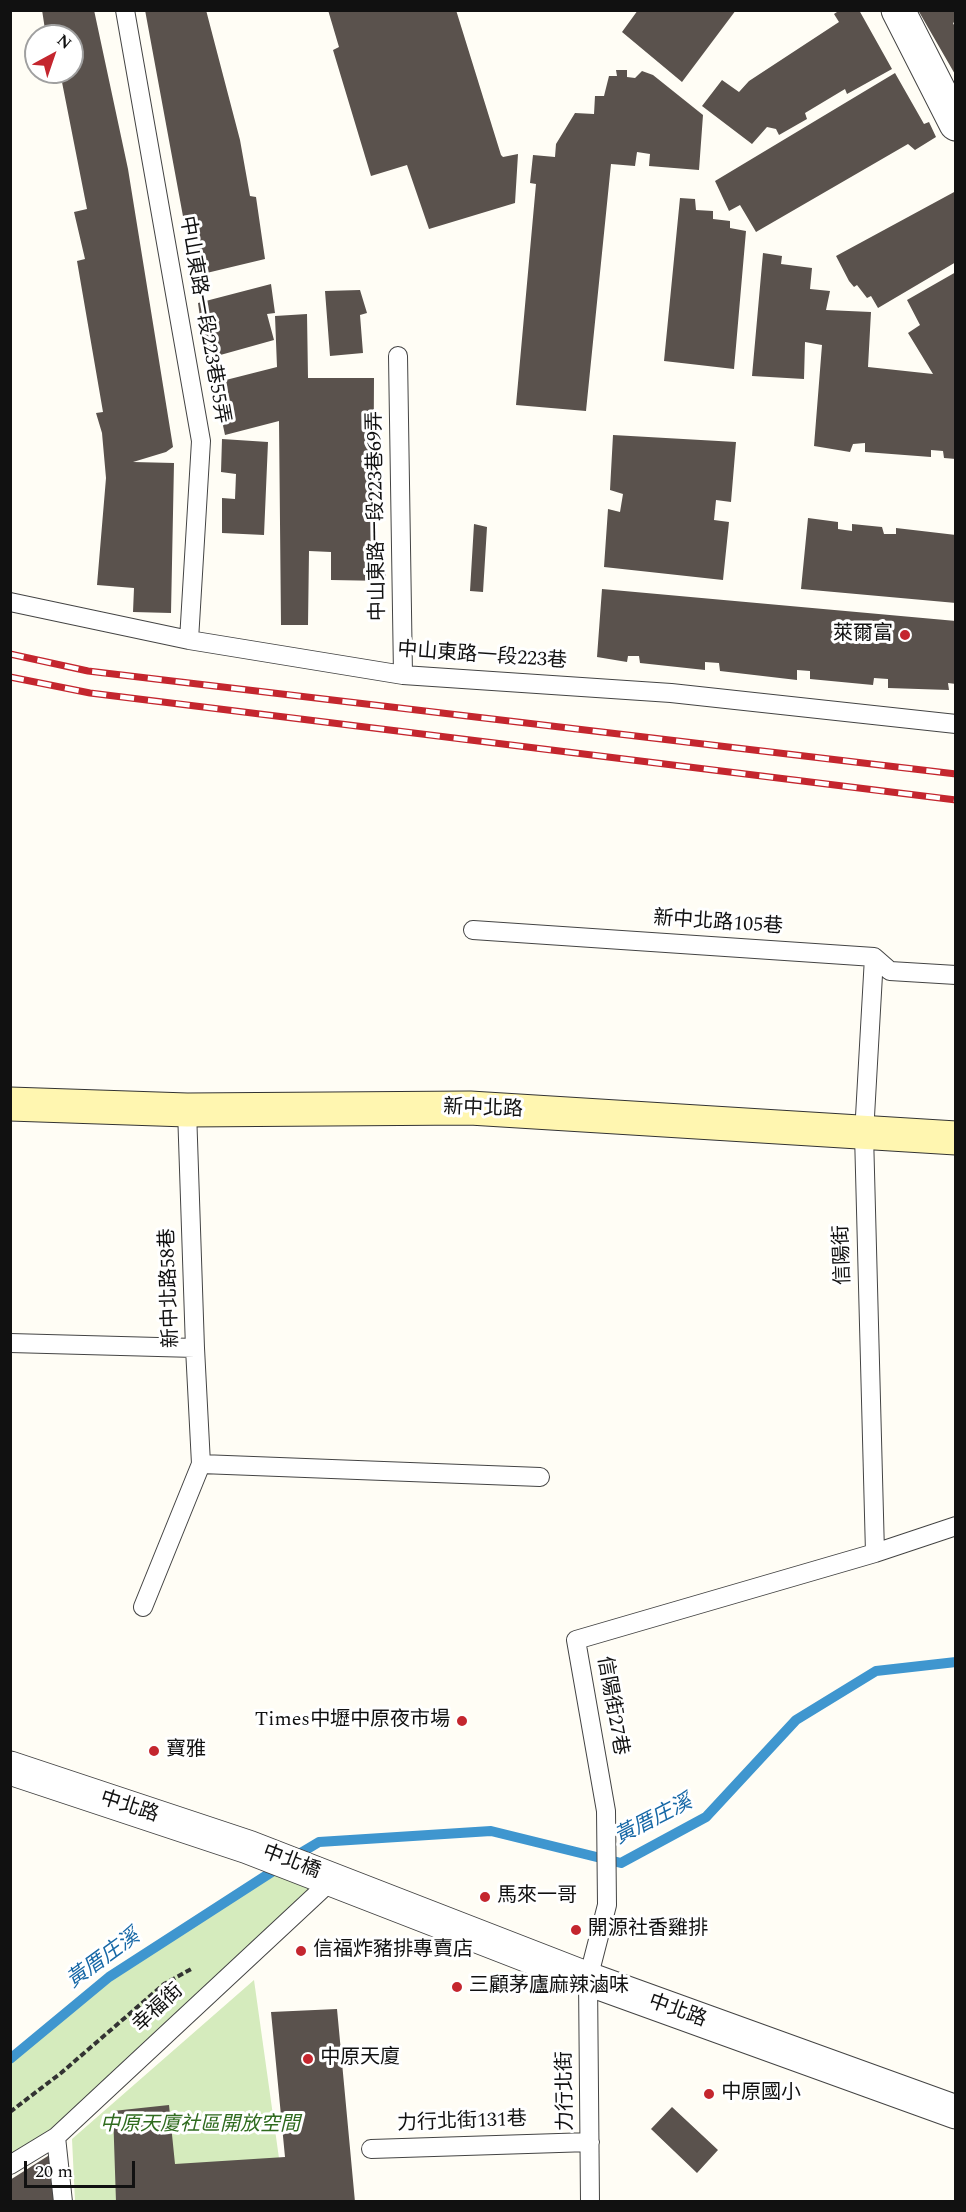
<!DOCTYPE html>
<meta charset="utf-8">
<style>
body{margin:0}
#map{position:relative;width:966px;height:2212px;overflow:hidden;background:#fffdf5;font-family:Spectral,serif}
canvas{display:block}
.frame{position:absolute;inset:0;border:12px solid #111;pointer-events:none}
.north{position:absolute;left:24px;top:24px;width:60px;height:60px;box-sizing:border-box;background:#fff;border:2px solid #a0a0a0;border-radius:50%;rotate:40deg;font-size:16px;font-weight:700;line-height:24px;text-align:center;color:#111}
.north::after{content:'';display:block;margin:auto;width:21px;height:27px;background:#c4262e;clip-path:polygon(50% 0,100% 100%,50% 72%,0 100%)}
.scale{position:absolute;left:24px;top:2161px;width:111px;height:27px;box-sizing:border-box;border:3px solid #111;border-top:0;padding-left:8px;font-size:18px;line-height:21px;white-space:nowrap;color:#111;-webkit-text-stroke:4px #fff;paint-order:stroke}
</style>
<div id="map">
<canvas width="966" height="2212"></canvas>
<div class="frame"></div>
<div class="north">N</div>
<div class="scale">20 m</div>
</div>
<script>
const g = document.querySelector('canvas').getContext('2d');
g.lineJoin = 'round';
function paint(path, color) { g.fillStyle = color; g.fill(path, 'evenodd'); }
const poly = rows => new Path2D(rows.map(r => 'M' + r).join(''));
function stroke(path, color, width, dash) { g.strokeStyle = color; g.lineWidth = width; g.lineCap = dash ? 'butt' : 'round'; g.setLineDash(dash || []); g.stroke(path); }
function drawText(font, color, halo, rows, align = 'center') {
  g.font = font + ' Spectral,"Noto Sans TC",serif'; g.lineWidth = 6; g.setLineDash([]); g.textBaseline = 'middle'; g.strokeStyle = halo; g.fillStyle = color; for (const [text, x, y, turn = 0] of rows) {
    g.save(); g.translate(x, y); g.rotate((+turn || 0) * Math.PI / 180); g.textAlign = isNaN(turn) ? turn : align; if (halo) g.strokeText(text, 0, 0); g.fillText(text, 0, 0); g.restore();
  }
}
const green = poly([
 [290,1860,333,1879,56,2137,11,2165,11,2059,109,1977],
 [254,1980,285,2201,75,2201,72,2139]
]);
const stream = poly([
 [294,1857,319,1842,491,1831,621,1863,706,1817,796,1720,876,1671,956,1662],
 [10,2059,109,1977,281,1866]
]);
const building = poly([
 [42,10,94,10,128,169,173,447,166,452,133,462,174,463,171,613,133,612,134,588,97,585,106,478,102,433,96,413,103,412,77,261,85,259,74,212,87,209,60,72,72,72,72,36,46,36],
 [145,10,206,10,240,140,250,196,256,197,265,259,194,276],
 [328,10,456,10,501,155,503,157,518,154,515,203,429,229,407,165,371,176,333,50,339,47],
 [638,10,736,10,682,82,622,32],
 [840,10,859,10,892,69,847,94,845,89,805,113,807,119,779,135,776,129,767,127,752,144,702,106,722,80,739,92,749,81,839,22,834,14],
 [918,10,956,10,956,21,953,23,956,29,956,76],
 [616,70,627,70,627,77,635,78,642,71,653,75,703,115,699,170,649,166,650,154,637,152,635,166,611,164,586,411,516,405,536,184,530,183,533,155,555,157,556,144,575,113,594,114,595,96,604,96,609,76,617,76],
 [895,73,924,124,929,122,936,137,915,150,908,144,756,232,740,205,729,211,715,181],
 [956,191,956,262,878,308,871,296,867,298,857,285,854,287,849,281,836,256],
 [680,198,695,199,696,210,713,211,713,219,730,221,730,228,746,231,734,369,664,361],
 [763,253,782,256,781,264,812,268,810,289,830,291,826,310,871,312,868,367,933,374,908,333,920,325,907,300,956,272,956,459,944,458,943,451,931,450,931,457,865,452,865,443,853,444,850,452,814,446,822,345,805,342,804,379,752,376],
 [271,284,275,313,267,314,274,340,206,359,198,303],
 [360,290,367,313,360,315,363,353,330,356,325,291],
 [307,314,308,378,374,378,373,552,384,552,386,581,331,580,331,552,309,551,308,625,281,625,279,421,225,435,214,383,277,367,275,316],
 [613,435,736,442,731,502,716,500,714,520,729,522,723,580,604,567,608,509,620,512,623,494,610,490],
 [222,439,268,442,264,535,222,533,222,498,235,499,236,474,221,472],
 [808,518,838,522,838,529,852,531,852,524,882,527,884,534,896,534,896,528,956,535,956,603,801,589],
 [474,524,487,527,483,592,470,591],
 [602,589,956,621,956,684,948,683,949,690,888,688,888,679,874,678,873,685,810,679,810,671,797,670,797,680,720,671,719,663,705,662,705,670,640,663,639,656,628,656,627,662,597,657],
 [337,2009,355,2202,116,2202,113,2111,169,2105,175,2164,285,2157,271,2012],
 [672,2107,718,2150,697,2173,651,2129],
 [51,2154,54,2202,10,2202,10,2180]
]);
const path = poly([
 [10,2112,61,2073,164,1984,193,1968]
]);
const lane = poly([
 [125,10,201,441,189,640],
 [398,356,403,675],
 [10,602,189,640,403,675,671,693,956,724],
 [473,930,874,957,890,971,956,975],
 [874,957,864,1134,875,1553],
 [10,1343,195,1348],
 [201,1464,540,1477],
 [143,1607,201,1464,195,1348,187,1110],
 [56,2137,63,2202],
 [371,2149,590,2142],
 [10,2165,56,2137,333,1879],
 [590,2202,588,1979,607,1905,606,1811,576,1640,875,1553,956,1526]
]);
const street = poly([
 [898,10,956,124],
 [10,1768,248,1847,588,1979,956,2112]
]);
const secondary = poly([
 [10,1104,187,1110,470,1108,956,1138]
]);
const rail = poly([
 [10,654,88,671,956,774],
 [10,677,90,693,956,800]
]);
const markers = [
 [905,635,6,"#c4262e"],
 [462,1721,6,"#c4262e"],
 [154,1751,6,"#c4262e"],
 [485,1897,6,"#c4262e"],
 [576,1930,6,"#c4262e"],
 [301,1951,6,"#c4262e"],
 [457,1987,6,"#c4262e"],
 [308,2059,6,"#c4262e"],
 [709,2094,6,"#c4262e"]
];
const streetNames = [
 ["中山東路一段223巷55弄",203,320,80],
 ["中山東路一段223巷69弄",378,516,-91],
 ["中山東路一段223巷",482,657,4],
 ["新中北路105巷",718,924,4],
 ["新中北路",483,1110,2],
 ["信陽街",844,1255,-92],
 ["新中北路58巷",171,1288,-92],
 ["信陽街27巷",611,1706,80],
 ["中北路",129,1808,18],
 ["中北橋",291,1863,21],
 ["幸福街",159,2009,-43],
 ["中北路",677,2012,20],
 ["力行北街",567,2091,-91],
 ["力行北街131巷",462,2123,-2]
];
const poiNames = [
 ["萊爾富",893,635,"right"],
 ["Times中壢中原夜市場",450,1721,"right"],
 ["寶雅",166,1751],
 ["馬來一哥",497,1897],
 ["開源社香雞排",588,1930],
 ["信福炸豬排專賣店",313,1951],
 ["三顧茅廬麻辣滷味",469,1987],
 ["中原天廈",320,2059],
 ["中原國小",721,2094]
];
const parkNames = [
 ["中原天廈社區開放空間",200,2126]
];
const waterNames = [
 ["黃厝庄溪",654,1821,-27],
 ["黃厝庄溪",104,1960,-36]
];
paint(green, '#d5ebbd');
stroke(stream, '#3f96cf', 10);
paint(building, '#5a524d');
stroke(lane, '#444', 20);
stroke(street, '#444', 35);
stroke(secondary, '#333', 35);
stroke(path, '#333', 4, [6, 3]);
stroke(lane, '#fff', 18);
stroke(street, '#fff', 33);
stroke(secondary, '#fff6b0', 33);
stroke(rail, '#c4262e', 7);
stroke(rail, '#fff', 4.5, [14]);
for (const [x, y, r, color] of markers) { const dot = new Path2D(); dot.arc(x, y, r, 0, 2 * Math.PI); g.fillStyle = color; g.fill(dot); stroke(dot, '#fff', 2); }
drawText('20px', '#111', '#fff', streetNames);
drawText('20px', '#111', '#fff', poiNames, 'left');
drawText('italic 20px', '#2f6b1f', '#fff', parkNames);
drawText('italic 21px', '#1768a6', '#fff', waterNames);
</script>
